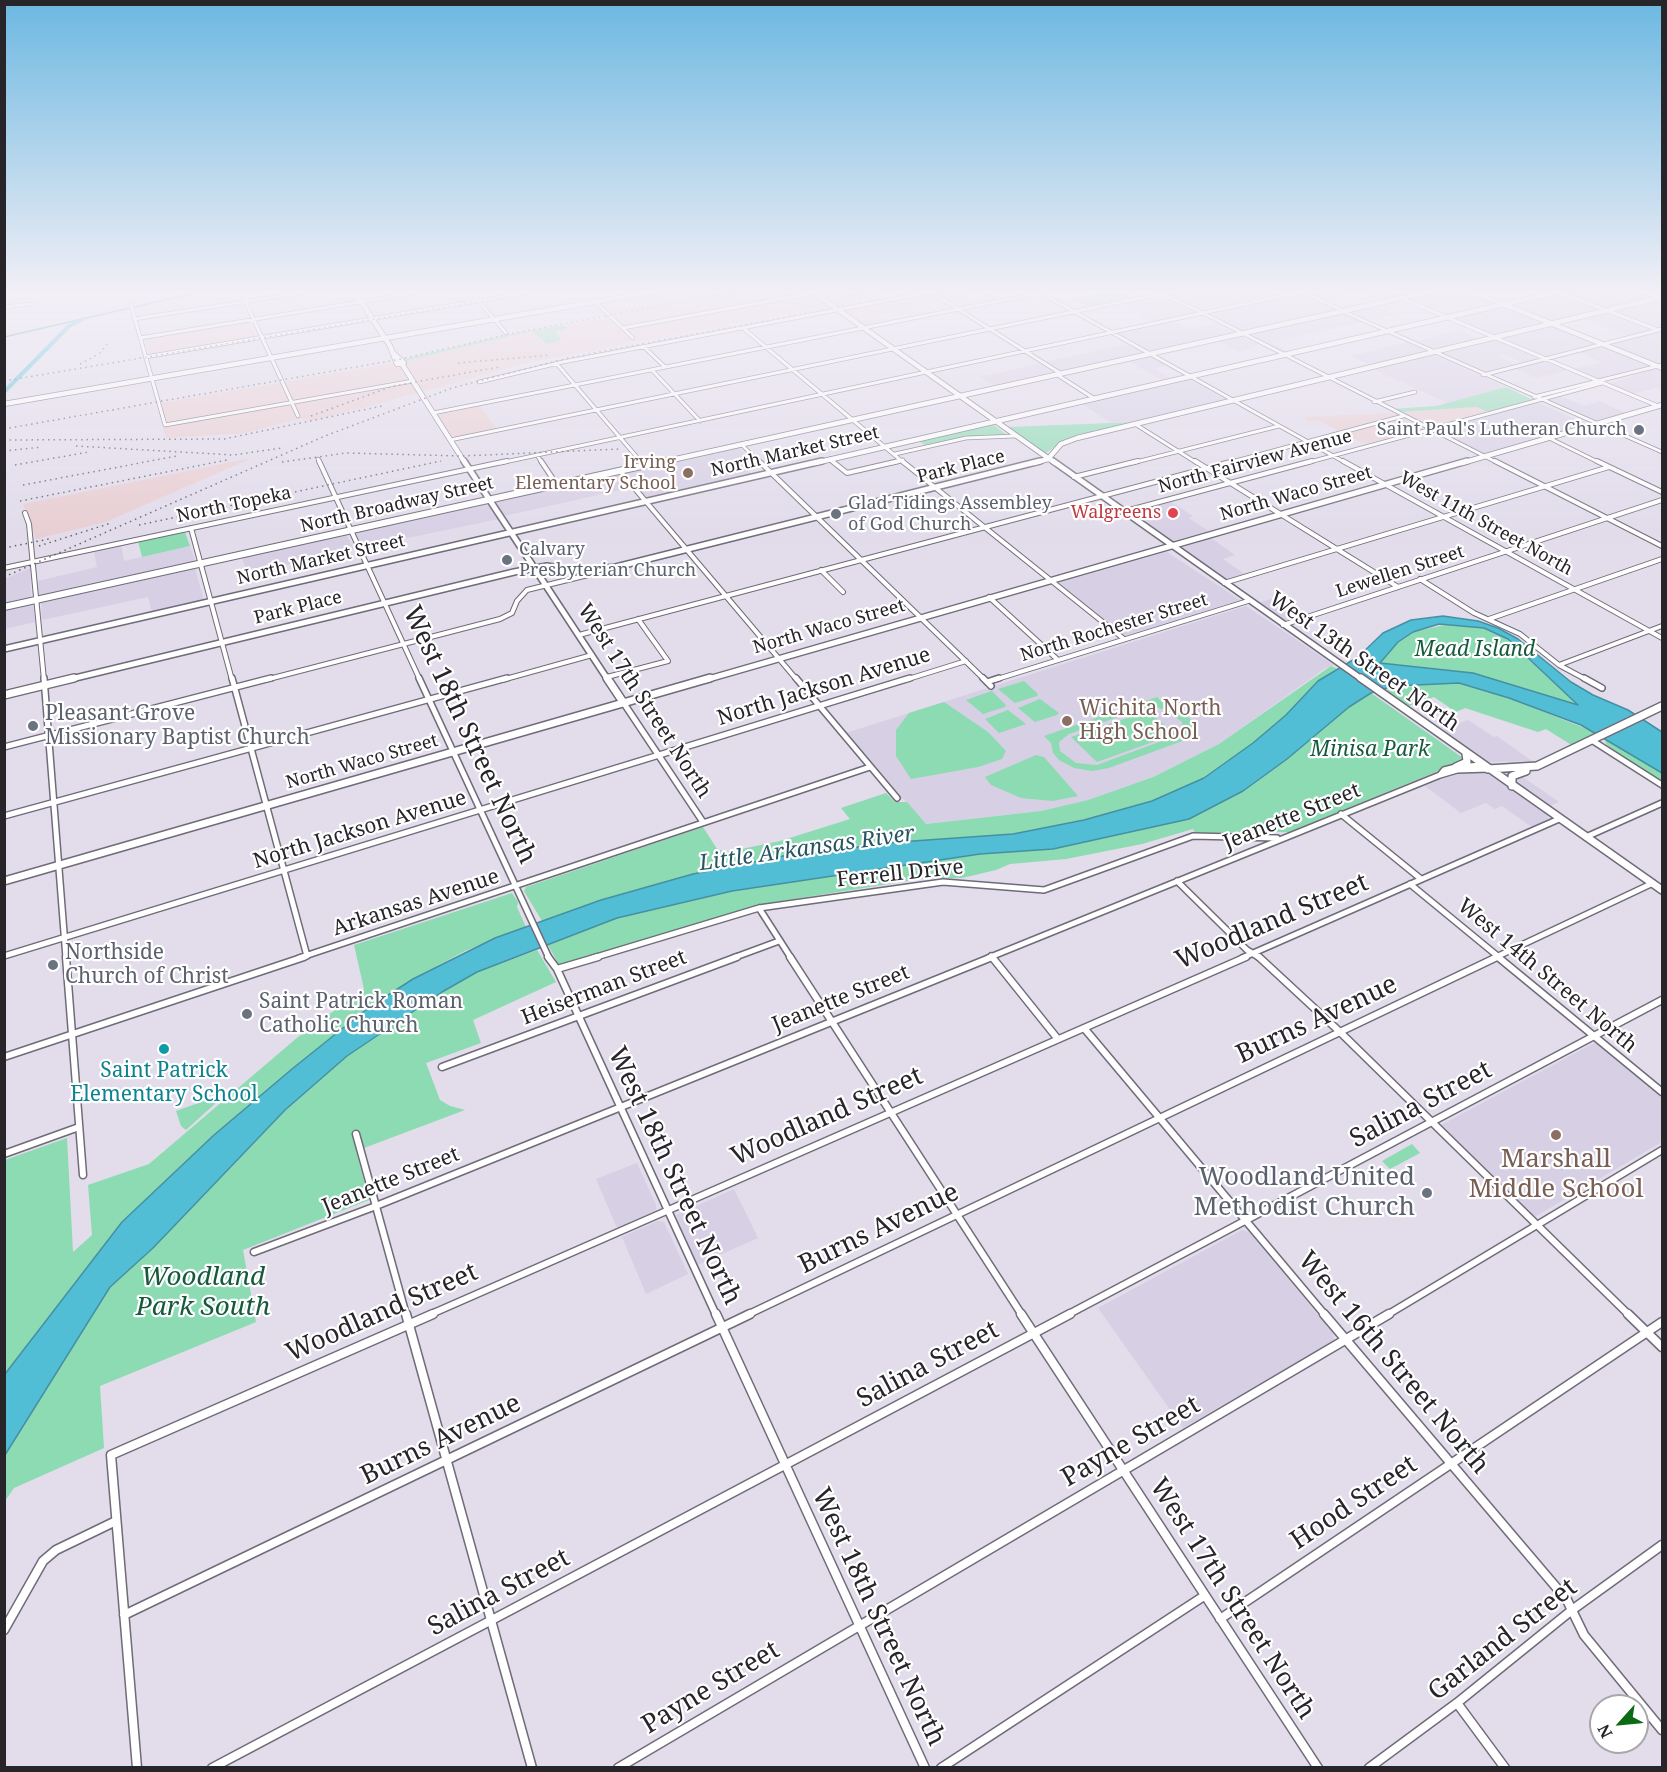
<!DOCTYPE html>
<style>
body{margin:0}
#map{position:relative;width:1667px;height:1772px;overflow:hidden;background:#e2dceb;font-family:"Noto Serif",serif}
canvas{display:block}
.frame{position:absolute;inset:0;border:6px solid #27242a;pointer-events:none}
.north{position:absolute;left:1589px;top:1694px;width:60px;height:60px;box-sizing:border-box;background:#fff;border:2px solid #a9a7aa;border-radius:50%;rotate:243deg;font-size:16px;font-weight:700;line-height:24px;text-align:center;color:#27242a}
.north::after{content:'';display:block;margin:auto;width:21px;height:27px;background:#0d6a14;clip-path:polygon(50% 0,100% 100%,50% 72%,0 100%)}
</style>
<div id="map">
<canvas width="1667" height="1772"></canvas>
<div class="frame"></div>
<div class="north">N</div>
</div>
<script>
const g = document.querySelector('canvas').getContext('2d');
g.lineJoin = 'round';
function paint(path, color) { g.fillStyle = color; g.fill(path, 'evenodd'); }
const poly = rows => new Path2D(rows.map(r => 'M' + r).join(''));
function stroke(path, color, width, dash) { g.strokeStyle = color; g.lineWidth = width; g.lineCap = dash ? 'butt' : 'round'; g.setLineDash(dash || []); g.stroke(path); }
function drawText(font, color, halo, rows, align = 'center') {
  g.font = font + ' "Noto Serif",serif'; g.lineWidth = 4.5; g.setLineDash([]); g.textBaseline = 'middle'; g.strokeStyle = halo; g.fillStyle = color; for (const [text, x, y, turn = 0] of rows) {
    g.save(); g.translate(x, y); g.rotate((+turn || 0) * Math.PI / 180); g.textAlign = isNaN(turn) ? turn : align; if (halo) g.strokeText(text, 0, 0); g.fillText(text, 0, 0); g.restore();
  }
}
const built = poly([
 [1160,292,1271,292,1276,295,1200,309],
 [1310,292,1422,292,1381,301,1362,293,1324,300,1308,293],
 [1436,292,1468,292,1496,304,1490,306,1471,299,1427,308,1408,300],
 [1563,292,1640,292,1651,297,1605,308],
 [1303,294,1339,310,1240,332,1221,324,1227,322,1211,313],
 [1558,294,1599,310,1551,321,1510,305],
 [1150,298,1169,300,1195,313,1151,322,1124,303],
 [1662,301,1662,328,1658,328,1614,312],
 [1375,306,1395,314,1366,321,1348,313],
 [1503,307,1543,323,1492,335,1452,318],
 [1341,313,1363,322,1271,342,1290,352,1284,353,1245,334],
 [1610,313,1653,330,1628,336,1584,319],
 [1173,321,1190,330,1216,324,1234,333,1149,352,1114,333],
 [1552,327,1596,344,1545,357,1502,339],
 [1460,330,1479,339,1433,350,1412,342],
 [1658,332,1662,333,1662,362,1659,363,1610,345],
 [1240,336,1259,345,1241,352,1218,341],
 [1497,340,1539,359,1523,363,1502,354,1496,355,1516,365,1484,373,1441,354],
 [1407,342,1426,351,1370,365,1351,356],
 [1128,344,1143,353,1060,372,1043,362],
 [1602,347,1606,348,1651,366,1599,379,1573,369,1601,362,1579,352],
 [1434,355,1437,356,1506,387,1447,403,1373,369],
 [1150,356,1166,365,1155,369,1172,379,1163,381,1127,360],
 [1546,361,1568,370,1537,378,1515,369],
 [1041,363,1054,372,994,386,980,377],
 [1654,369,1662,370,1662,390,1656,388,1632,394,1608,384],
 [1188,379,1227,400,1137,422,1110,422,1080,403],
 [1561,396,1584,406,1600,401,1626,413,1594,421,1546,400],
 [1537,402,1587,424,1484,454,1435,430],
 [738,447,751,459,740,462,753,476,647,499,625,473],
 [618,474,630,488,504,516,494,501],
 [1171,502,1193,516,1189,518,1208,531,1171,541,1130,513],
 [485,503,490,504,500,519,363,547,355,533],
 [346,534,354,549,247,574,242,557],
 [1211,538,1235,555,1223,559,1246,575,1225,580,1181,548],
 [121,545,124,561,190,546,195,561,39,596,38,581,97,567,94,551],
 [1167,552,1240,600,1124,636,1057,583],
 [30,568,31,598,5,605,4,579],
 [195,568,204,601,152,613,148,597,42,620,41,602],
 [1278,597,1305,615,1285,620,1258,603],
 [33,604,35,622,5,629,5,610],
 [1246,606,1334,665,1324,669,1219,744,1152,777,1088,800,1041,811,925,824,846,733],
 [1468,720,1494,737,1497,736,1532,761,1487,762,1441,731],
 [1477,770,1485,772,1547,815,1549,819,1532,827,1502,806,1495,809,1486,803,1461,813,1425,786,1455,773],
 [1520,775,1559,802,1550,806,1515,782,1515,778],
 [1594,1043,1601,1045,1662,1097,1662,1142,1536,1216,1532,1215,1441,1125],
 [637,1163,656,1205,656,1210,617,1228,596,1179],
 [734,1189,758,1238,697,1265,676,1215],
 [658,1221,664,1222,688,1274,646,1294,622,1237],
 [1242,1230,1249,1232,1333,1333,1334,1341,1183,1428,1098,1308]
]);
const industrial = poly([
 [661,292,808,292,827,306,526,363,359,409,311,421,302,418,245,433,166,438,163,428,166,424,161,403,405,361,532,331,547,344,554,343,560,339,555,331,567,327,565,325,613,317,607,311,640,305,633,297],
 [817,292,900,292,834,305],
 [937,292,987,292,1000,300,993,302,980,294,876,314,887,322,867,326,843,310],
 [250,321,256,337,149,355,144,338],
 [480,406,497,429,453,437,437,415],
 [1477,407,1488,412,1431,427,1398,412],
 [1393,413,1424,429,1364,444,1319,421,1307,421,1304,417],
 [252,458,106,522,36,539,23,504]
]);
const green = poly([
 [1107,292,1120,292,1132,299,1090,307,1074,299],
 [565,325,567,328,556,331,561,340,554,343,547,344,532,331,405,361,404,359,515,333],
 [1506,387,1533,400,1488,412,1477,407,1398,412,1391,409,1436,406],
 [1137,422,1064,440,1046,453,1007,427],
 [991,423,1007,435,965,438,926,446,919,441],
 [185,532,190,546,142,557,138,541],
 [1449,624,1484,628,1508,639,1578,705,1473,673,1380,663,1398,642,1413,632],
 [1331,666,1338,669,1318,681,1286,716,1253,743,1204,778,1152,801,1085,820,1013,834,899,842,783,856,693,874,601,900,542,921,524,891,526,887,703,827,717,849,727,852,780,841,850,819,841,808,886,793,895,802,907,802,926,824,1041,811,1088,800,1153,777,1219,744],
 [1024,681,1038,694,1037,696,1015,703,998,689],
 [1435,683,1459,683,1509,698,1597,733,1573,746,1546,729,1538,732,1465,708,1456,712,1434,697,1409,706,1384,690],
 [992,691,1006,705,1005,707,983,714,966,700],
 [1371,693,1463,758,1463,761,1289,832,1195,833,1193,829,1142,844,1066,859,1010,864,996,870,962,878,920,879,775,902,559,965,548,945,617,918,732,891,980,854,1053,849,1189,819,1243,791,1287,759,1348,707],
 [1157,697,1164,704,1182,711,1191,720,1193,731,1185,740,1109,768,1092,771,1074,768,1059,760,1053,753,1051,743,1044,736],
 [1155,707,1166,710,1182,722,1183,733,1097,765,1076,763,1060,751,1059,742,1069,734,1141,709],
 [1040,699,1059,713,1057,715,1035,722,1018,708],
 [944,702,988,732,1006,751,1002,759,978,767,911,779,896,756,896,730,909,713],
 [1008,710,1026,724,999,733,985,719],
 [1148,711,1175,734,1097,762,1071,737],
 [1607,740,1662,773,1662,783,1609,747,1605,742],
 [1036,755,1044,757,1078,796,1053,801,1021,798,991,785,985,777],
 [512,893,518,902,517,907,526,927,465,951,413,979,368,1008,122,1222,5,1374,5,1160,67,1138,73,1252,92,1235,88,1185,149,1164,298,1037,364,989,354,945],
 [537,950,556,982,473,1020,481,1043,426,1063,440,1100,450,1106,465,1110,356,1151,369,1200,243,1250,256,1322,100,1386,104,1448,14,1488,5,1501,5,1455,110,1287,153,1248,285,1110,347,1056,442,992,477,972],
 [215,1097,218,1101,186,1130,181,1126,176,1111],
 [1412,1144,1420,1153,1390,1169,1382,1161]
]);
const water = poly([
 [1443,616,1478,621,1498,628,1518,639,1571,682,1593,695,1628,710,1662,732,1662,773,1581,725,1509,698,1459,683,1394,686,1371,693,1349,707,1287,759,1243,791,1189,819,1053,849,980,854,732,891,617,918,477,972,442,992,347,1056,285,1110,153,1248,110,1287,5,1455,5,1374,122,1222,214,1135,292,1069,368,1008,413,979,495,938,601,900,693,874,783,856,899,842,1013,834,1084,820,1152,801,1204,778,1253,743,1286,715,1318,681,1358,657,1383,633,1411,620,1443,616],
 [1439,624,1484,628,1508,639,1578,705,1473,673,1380,663,1398,642,1413,632,1439,624]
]);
const stream = poly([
 [4,337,199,292]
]);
const canal = poly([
 [4,392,69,326,83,319]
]);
const streetFar4 = poly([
 [241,292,298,416],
 [471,292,506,333],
 [585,292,633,338],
 [931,292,1060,373],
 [1039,292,1346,463],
 [1303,292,1344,311],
 [1559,292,1658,330],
 [1644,292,1661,298],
 [1159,293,1197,310],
 [1401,298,1658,406],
 [131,305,165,425,413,381],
 [4,307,31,304],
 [1195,309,1498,463],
 [1342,311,1662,452],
 [134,319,306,292],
 [623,328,814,293],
 [743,328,904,463],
 [140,338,420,292],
 [643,346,665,367],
 [145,357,531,292],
 [556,363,642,463],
 [652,370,700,421],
 [1056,374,1095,399],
 [1483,375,1662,329],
 [479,382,563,362,931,292],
 [1534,397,1662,365],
 [1374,402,1415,392],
 [433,413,1040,293],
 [1135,424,1197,463],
 [1547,437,1600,463],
 [450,440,1160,294],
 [741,444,760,463],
 [895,454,966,438,1015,436],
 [537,455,542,463],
 [318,459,320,463],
 [830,459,834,463],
 [500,463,1301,292],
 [892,463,903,460],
 [1132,463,1279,426],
 [1228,463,1403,416],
 [1306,463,1602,383]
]);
const streetFar3 = poly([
 [319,461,420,680],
 [541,461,557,485],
 [641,461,644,465],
 [759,461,985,680],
 [832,461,847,473,899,461],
 [902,461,1124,639],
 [1195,461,1398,587],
 [1343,461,1662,638],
 [1495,461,1662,546],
 [1597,461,1662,492],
 [620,471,797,680],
 [1074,477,1138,461],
 [1122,512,1312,461],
 [25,513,29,524,44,680],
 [191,528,232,680],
 [4,568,507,461],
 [821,570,843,592],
 [1420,579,1474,613,1520,634,1559,665,1587,680],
 [1224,583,1609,467],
 [989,597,1058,660],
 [1489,619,1662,559],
 [1283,625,1662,500],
 [579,635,1234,461],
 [1559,665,1662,626],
 [607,677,668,661,638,619],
 [265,680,500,619,512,613,517,601,527,590,592,574,601,569],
 [502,680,592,655],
 [905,680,966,661],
 [994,680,1248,601]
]);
const streetFar2 = poly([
 [44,678,66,958],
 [232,678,307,956],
 [419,678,549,958],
 [796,678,897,798],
 [983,678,991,686],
 [1584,678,1602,688],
 [987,682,999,678],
 [623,702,703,822],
 [1593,741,1662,785],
 [4,747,271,678],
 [1440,775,1444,770,1456,767,1482,765],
 [1341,814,1421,879],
 [4,816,507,678],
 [1586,837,1662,803],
 [1177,881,1247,950,1260,958],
 [1410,884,1500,958],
 [759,908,791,958],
 [4,956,910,678],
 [991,956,993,958],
 [299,958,870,767],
 [593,958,759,908,943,882,1044,890,1193,836,1277,838],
 [733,958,779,941],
 [988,958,1440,775,1457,770,1488,769],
 [1242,958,1559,819],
 [1494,958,1653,883]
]);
const streetFar1 = poly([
 [66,957,83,1175],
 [548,957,557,969,716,1315],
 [790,957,1022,1315],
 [992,957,1057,1038],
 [1259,957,1340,1032,1629,1315],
 [1498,957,1662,1092],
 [557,969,598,957],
 [1084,1028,1325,1315],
 [4,1057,304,957],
 [442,1067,737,957],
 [356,1134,406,1315],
 [4,1154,79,1127],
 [254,1252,376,1206,992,957],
 [429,1315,1246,957],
 [747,1315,1497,957],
 [1067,1315,1662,1000],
 [1387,1315,1662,1150]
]);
const street = poly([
 [406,1314,532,1768],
 [716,1314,925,1768],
 [1021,1314,1318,1768],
 [1324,1314,1567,1600,1584,1635,1662,1730],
 [1628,1314,1662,1347],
 [124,1615,750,1314],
 [1220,1619,1662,1322],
 [4,1630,43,1561,56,1550,116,1521],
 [1457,1703,1505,1768],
 [137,1768,111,1455,433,1314],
 [212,1768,1070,1314],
 [618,1768,1389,1314],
 [941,1768,1204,1596],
 [1369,1768,1457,1703,1572,1610,1662,1545]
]);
const secondaryFar2 = poly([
 [355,292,390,346,397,364,402,364],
 [813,292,1055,463],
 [1473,292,1662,368],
 [393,353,404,363,402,364,465,463],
 [4,404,652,292],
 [1048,459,1061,444,1077,438,1662,297],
 [815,463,1557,292],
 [1034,463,1048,459],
 [1462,463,1662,405]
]);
const secondaryFar1 = poly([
 [464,461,608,680],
 [1053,461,1363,680],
 [4,649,822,461],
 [67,680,514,572,547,566,579,571,616,567,1040,461],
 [705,680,1467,461]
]);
const secondary = poly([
 [607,678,623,702],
 [1361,678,1662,890],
 [4,695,74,678],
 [1456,767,1467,762,1466,753],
 [1488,769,1537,766,1662,706],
 [1512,786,1512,776,1526,771],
 [4,881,710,678]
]);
const primaryFar1 = poly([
 [658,463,1429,292]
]);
const primary = poly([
 [4,607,664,461]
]);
const rail = poly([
 [842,299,863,292],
 [458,363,551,355],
 [80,364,99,354,107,344],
 [4,381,536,292],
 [311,416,393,386,499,367],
 [4,429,401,359,509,334,735,292],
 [4,440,224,439,382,406],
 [76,446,233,455,282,448],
 [4,451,42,447],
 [282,462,346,453,461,456,620,449],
 [15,465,89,452],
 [23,485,177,456],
 [20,501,227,460],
 [139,525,441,461],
 [39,546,111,523],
 [4,548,49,539],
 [4,577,325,436,452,388,568,358,917,292]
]);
const markers = [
 [1639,430,6,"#6b7280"],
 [688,473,6,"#8d6e63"],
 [1173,513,6,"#e0444e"],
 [836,514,6,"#6b7280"],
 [507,560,6,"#6b7280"],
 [1067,721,6,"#8d6e63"],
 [33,726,6,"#6b7280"],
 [53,965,6,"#6b7280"],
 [247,1014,6,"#6b7280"],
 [164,1049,6,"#0f9aa8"],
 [1556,1135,6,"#8d6e63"],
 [1427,1193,6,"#6b7280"]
];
const farWorshipnames = [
 ["Saint Paul's Lutheran Church",1627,430,"right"],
 ["Glad Tidings Assembley",848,504],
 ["of God Church",848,525],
 ["Calvary",519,550],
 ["Presbyterian Church",519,571]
];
const farStreetnames = [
 ["North Market Street",795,452,-13],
 ["North Fairview Avenue",1255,462,-15],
 ["Park Place",961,467,-14],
 ["North Waco Street",1296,494,-16],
 ["North Topeka",234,505,-12],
 ["North Broadway Street",397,505,-13],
 ["West 11th Street North",1486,524,29],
 ["North Market Street",321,560,-13],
 ["Lewellen Street",1400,572,-18],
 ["Park Place",298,608,-14],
 ["North Waco Street",829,627,-16],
 ["North Rochester Street",1114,628,-17],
 ["North Waco Street",362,762,-16]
];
const farEducationnames = [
 ["Irving",676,463],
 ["Elementary School",676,484]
];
const farHealthnames = [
 ["Walgreens",1161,513]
];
const parkNames = [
 ["Mead Island",1475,650],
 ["Minisa Park",1370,750]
];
const streetNames = [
 ["West 13th Street North",1364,662,35],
 ["North Jackson Avenue",824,687,-17],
 ["West 17th Street North",644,701,57],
 ["Jeanette Street",1292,817,-22],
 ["North Jackson Avenue",360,830,-17],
 ["Ferrell Drive",900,874,-6],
 ["Arkansas Avenue",416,903,-18],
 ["West 14th Street North",1547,976,40],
 ["Heiserman Street",604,988,-21],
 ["Jeanette Street",841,999,-22],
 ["Jeanette Street",391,1181,-22]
];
const educationNames = [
 ["Wichita North",1079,709],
 ["High School",1079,733]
];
const worshipNames = [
 ["Pleasant Grove",45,714],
 ["Missionary Baptist Church",45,738],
 ["Northside",65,953],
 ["Church of Christ",65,977],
 ["Saint Patrick Roman",259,1002],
 ["Catholic Church",259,1026]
];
const cultureNames = [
 ["Saint Patrick",164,1071],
 ["Elementary School",164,1095]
];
const waterNames = [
 ["Little Arkansas River",807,849,-8]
];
const nearStreetnames = [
 ["West 18th Street North",469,735,65],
 ["Woodland Street",1272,922,-23],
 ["Burns Avenue",1317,1020,-25],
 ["Salina Street",1421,1105,-28],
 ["Woodland Street",827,1117,-24],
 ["West 18th Street North",674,1176,65],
 ["Burns Avenue",879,1229,-26],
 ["Woodland Street",382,1313,-24],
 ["West 16th Street North",1393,1363,50],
 ["Salina Street",928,1365,-28],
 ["Burns Avenue",441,1440,-26],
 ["Payne Street",1131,1442,-30],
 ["Hood Street",1354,1503,-34],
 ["Salina Street",499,1593,-28],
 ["West 17th Street North",1232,1599,57],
 ["West 18th Street North",878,1617,65],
 ["Garland Street",1503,1640,-38],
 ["Payne Street",711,1688,-31]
];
const nearEducationnames = [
 ["Marshall",1556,1160],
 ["Middle School",1556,1190]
];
const nearWorshipnames = [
 ["Woodland United",1415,1178],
 ["Methodist Church",1415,1208]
];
const nearParknames = [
 ["Woodland",203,1278],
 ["Park South",203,1308]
];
paint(built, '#d7cfe4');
paint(industrial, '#e8ced2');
paint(green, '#8cdbb3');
paint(water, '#52bed6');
stroke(water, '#4590a2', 1.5);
stroke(stream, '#4590a2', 1.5);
stroke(canal, '#52bed6', 4);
stroke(streetFar4, '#706b78', 4.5);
stroke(streetFar3, '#706b78', 6);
stroke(streetFar2, '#706b78', 8);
stroke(streetFar1, '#706b78', 9);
stroke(street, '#706b78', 11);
stroke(secondaryFar2, '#706b78', 6);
stroke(secondaryFar1, '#706b78', 8);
stroke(secondary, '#706b78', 10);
stroke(primaryFar1, '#706b78', 6);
stroke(primary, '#706b78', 8);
stroke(streetFar4, '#fff', 3);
stroke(streetFar3, '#fff', 4);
stroke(streetFar2, '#fff', 5);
stroke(streetFar1, '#fff', 6);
stroke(street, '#fff', 8);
stroke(secondaryFar2, '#fff', 4.5);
stroke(secondaryFar1, '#fff', 5);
stroke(secondary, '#fff', 7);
stroke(primaryFar1, '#fff', 4.5);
stroke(primary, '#fff', 6);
stroke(rail, '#66626b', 1.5, [1.5, 4]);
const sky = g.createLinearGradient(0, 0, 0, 540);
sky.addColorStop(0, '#6cb8e1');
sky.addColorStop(0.54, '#f2eff6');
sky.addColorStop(1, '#f2eff600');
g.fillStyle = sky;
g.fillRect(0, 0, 1667, 540);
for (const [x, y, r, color] of markers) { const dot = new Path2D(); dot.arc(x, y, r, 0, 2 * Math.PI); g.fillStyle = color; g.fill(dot); stroke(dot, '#fff', 2); }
drawText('18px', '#5b616d', '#fff', farWorshipnames, 'left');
drawText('18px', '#27242a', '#fff', farStreetnames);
drawText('18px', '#785e54', '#fff', farEducationnames, 'right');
drawText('18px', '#be3a42', '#fff', farHealthnames, 'right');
drawText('italic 21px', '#17593d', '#fff', parkNames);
drawText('21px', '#27242a', '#fff', streetNames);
drawText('21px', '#785e54', '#fff', educationNames, 'left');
drawText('21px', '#5b616d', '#fff', worshipNames, 'left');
drawText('21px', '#0d838f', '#fff', cultureNames);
drawText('italic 22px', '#275560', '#fff', waterNames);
drawText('26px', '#27242a', '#fff', nearStreetnames);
drawText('26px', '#785e54', '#fff', nearEducationnames);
drawText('26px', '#5b616d', '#fff', nearWorshipnames, 'right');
drawText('italic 26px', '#17593d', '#fff', nearParknames);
</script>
